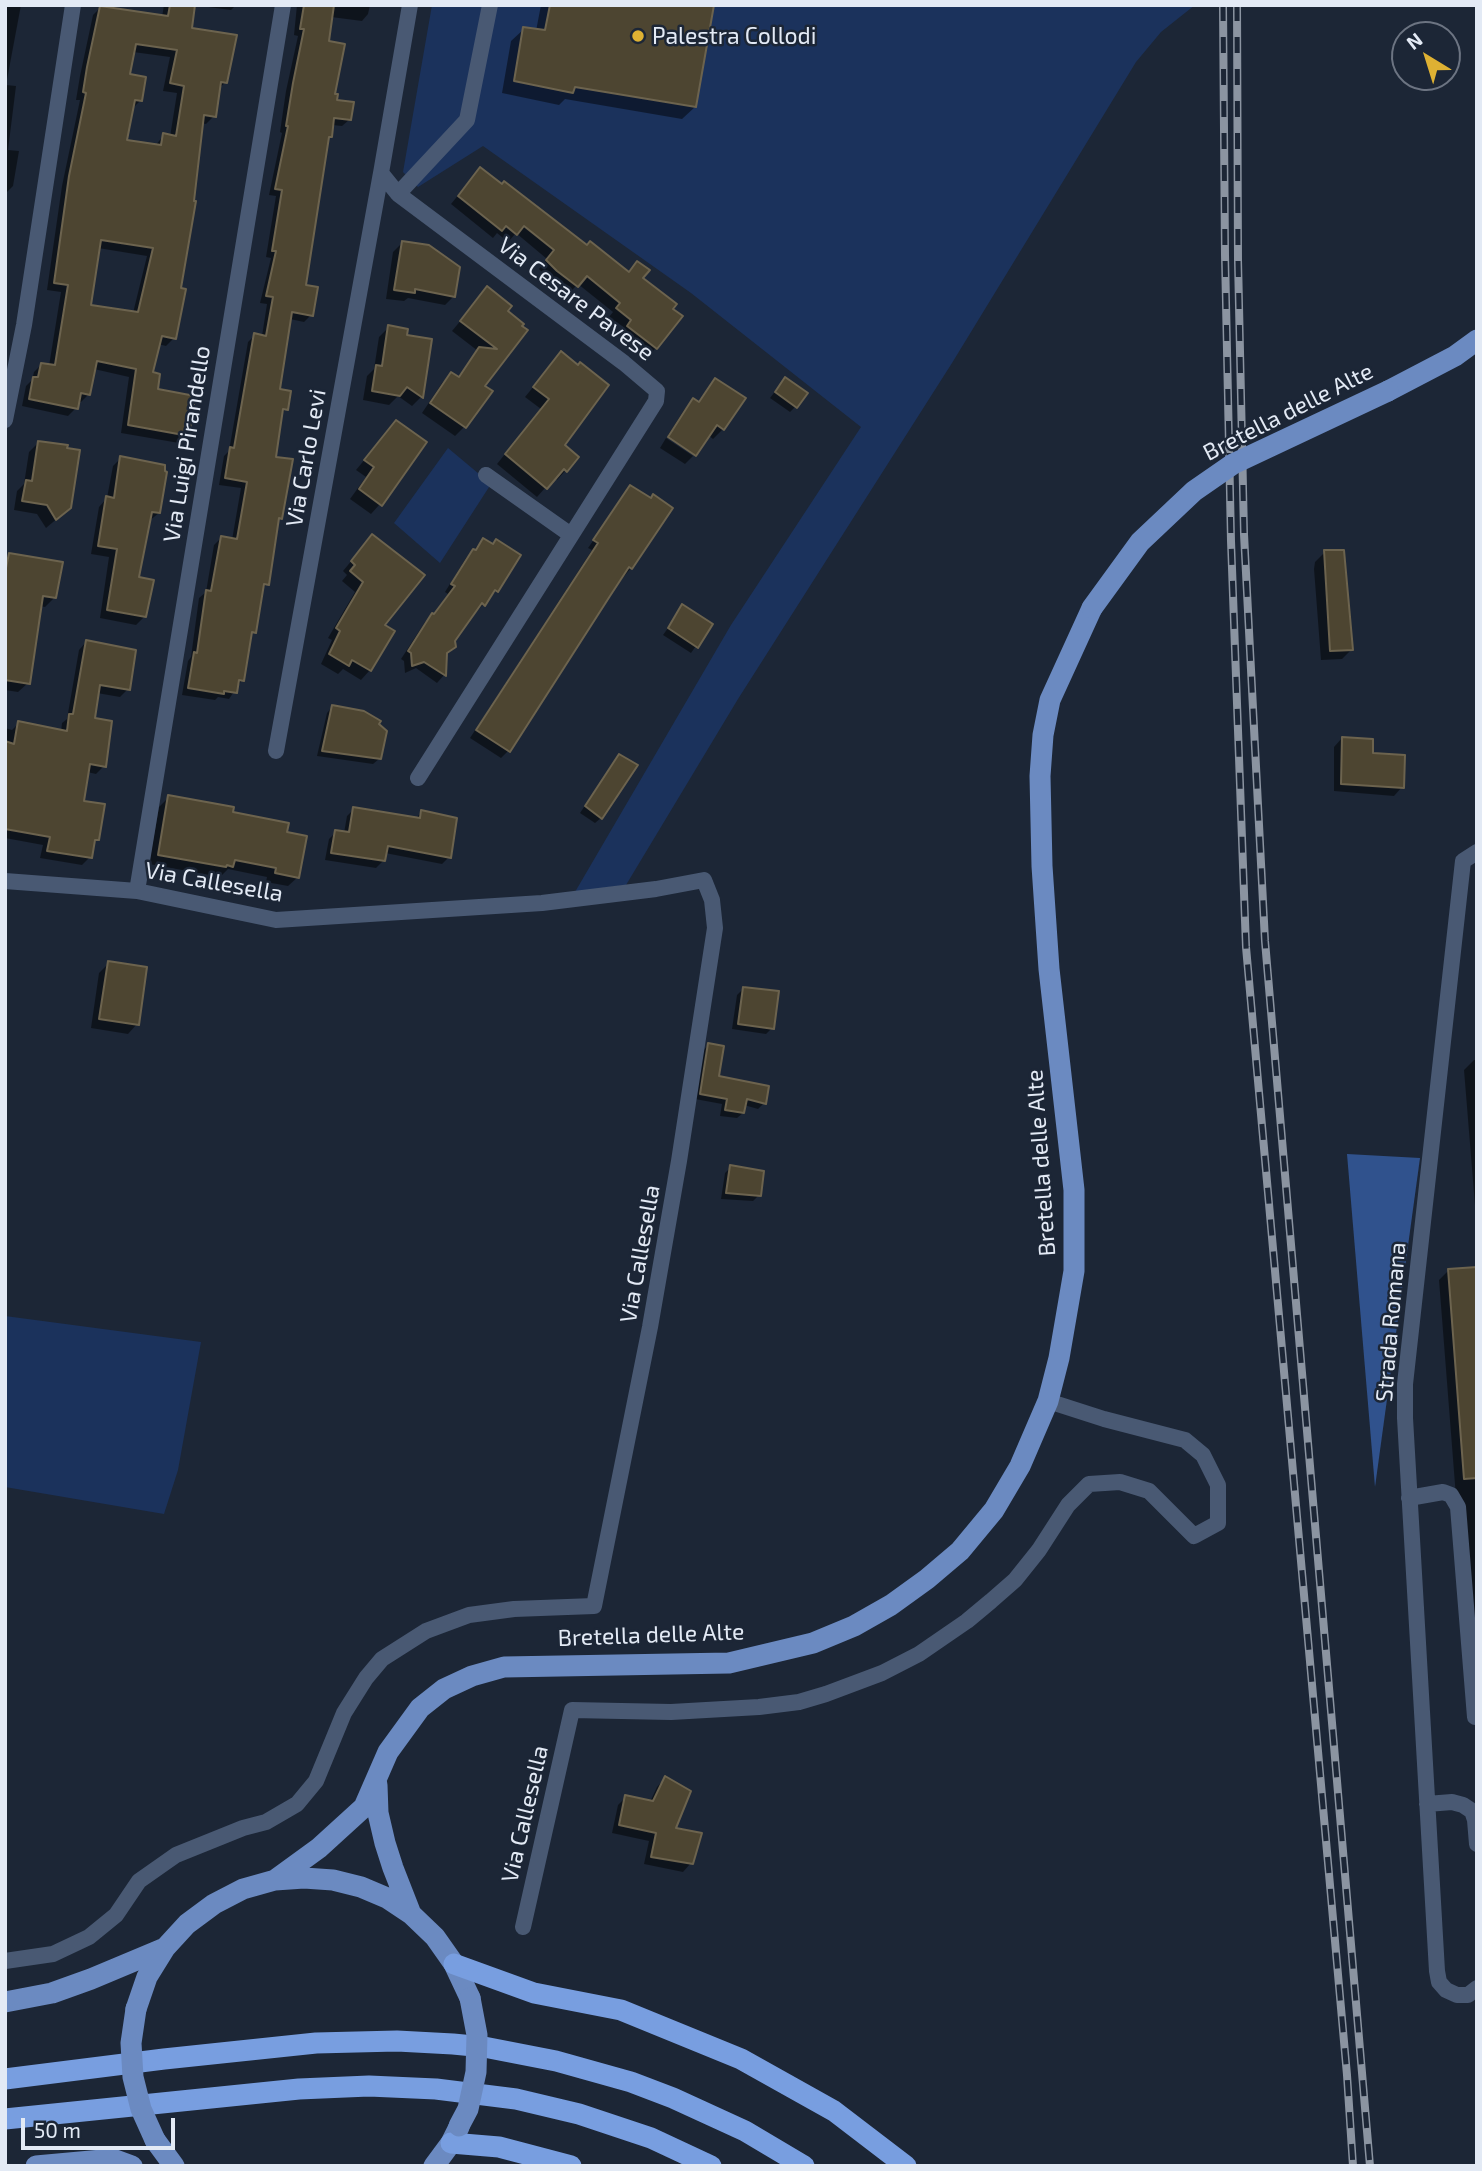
<!DOCTYPE html>
<style>
body{margin:0}
#map{position:relative;width:1482px;height:2171px;overflow:hidden;background:#1c2636;font-family:"Exo 2",sans-serif}
canvas{display:block}
.frame{position:absolute;inset:0;border:7px solid #e3eaf5;pointer-events:none}
.north{position:absolute;left:1391px;top:21px;width:70px;height:70px;box-sizing:border-box;background:#1c2636;border:2px solid #6c7482;border-radius:50%;rotate:322deg;font-size:19px;font-weight:700;line-height:28px;text-align:center;color:#e3eaf5}
.north::after{content:'';display:block;margin:auto;width:24px;height:32px;background:#deb133;clip-path:polygon(50% 0,100% 100%,50% 72%,0 100%)}
.scale{position:absolute;left:21px;top:2118px;width:154px;height:32px;box-sizing:border-box;border:4px solid #e3eaf5;border-top:0;padding-left:9px;font-size:21px;line-height:24px;white-space:nowrap;color:#e3eaf5;-webkit-text-stroke:5px #1c2636;paint-order:stroke}
</style>
<div id="map">
<canvas width="1482" height="2171"></canvas>
<div class="frame"></div>
<div class="north">N</div>
<div class="scale">50 m</div>
</div>
<script>
const g = document.querySelector('canvas').getContext('2d');
g.lineJoin = 'round';
function paint(path, color) { g.fillStyle = color; g.fill(path, 'evenodd'); }
const poly = rows => new Path2D(rows.map(r => 'M' + r).join(''));
function stroke(path, color, width, dash) { g.strokeStyle = color; g.lineWidth = width; g.lineCap = dash ? 'butt' : 'round'; g.setLineDash(dash || []); g.stroke(path); }
function drawText(font, color, halo, rows, align = 'center') {
  g.font = font + ' "Exo 2",sans-serif'; g.lineWidth = 5; g.setLineDash([]); g.textBaseline = 'middle'; g.strokeStyle = halo; g.fillStyle = color; for (const [text, x, y, turn = 0] of rows) {
    g.save(); g.translate(x, y); g.rotate((+turn || 0) * Math.PI / 180); g.textAlign = isNaN(turn) ? turn : align; if (halo) g.strokeText(text, 0, 0); g.fillText(text, 0, 0); g.restore();
  }
}
const green = poly([
 [432,5,1195,5,1161,32,1136,62,952,363,738,699,626,885,575,892,731,625,861,427,691,293,483,146,418,187,403,172],
 [448,448,491,484,440,563,394,523],
 [5,1316,201,1342,178,1470,164,1514,5,1487]
]);
const forest = poly([
 [1347,1154,1420,1158,1375,1487]
]);
const shadow = poly([
 [5,5,21,5,6,85,16,86,8,150,19,151,13,186,5,194],
 [164,5,236,5,231,10,193,5,190,29,226,82,218,89,214,116,206,124,202,123,174,338,166,346,158,344,151,374,156,391,187,435,179,443,121,433,129,377,94,369,89,394,81,402,77,401,76,408,68,416,22,406,26,386,32,380,34,372,42,364,49,366,61,292,47,290,62,186,80,100,76,100,80,76,93,15,101,7,162,17],
 [133,52,170,57,163,91,177,93,170,137,164,135,155,146,125,141,133,108,141,100,128,76],
 [98,248,147,256,133,313,89,307],
 [297,5,370,5,368,14,362,21,331,17,327,43,333,96,349,120,342,126,332,125,330,136,326,140,304,286,311,315,304,322,290,319,278,390,286,409,281,414,274,458,280,518,276,521,267,584,261,590,255,632,249,637,242,680,229,699,218,697,215,700,182,695,188,661,191,657,199,598,206,592,214,545,221,538,232,540,241,488,219,485,224,456,229,451,248,342,255,335,262,336,267,304,260,303,271,258,266,257,276,196,269,195,282,133,280,132,286,91,298,36,294,35],
 [541,5,712,5,695,107,682,119,565,99,559,105,502,93,511,41,524,29,536,31],
 [473,177,627,273,637,263,656,348,648,356,620,335,625,328,609,317,613,312,578,284,568,294,549,279,539,269,547,259,516,233,508,242,497,233,493,238,451,204],
 [402,243,454,296,445,305,408,298,404,301,386,299,393,252],
 [487,289,505,311,522,324,482,386,464,427,455,436,422,413,442,383,451,374,457,378,478,351,452,331],
 [389,327,405,337,430,341,421,397,412,406,398,396,389,405,363,400,367,376,374,369,379,337],
 [561,353,562,445,566,470,557,480,554,478,537,497,497,464,541,409,525,397],
 [715,380,743,399,723,429,713,439,708,435,695,454,668,435,684,410,693,401,697,403],
 [780,385,796,406,790,412,770,398],
 [396,422,380,504,371,514,350,499,366,477,356,470],
 [666,438,693,456,685,464,660,448],
 [39,442,59,517,46,528,37,514,14,510,17,491,24,484,29,452],
 [121,458,159,513,149,521,137,578,145,616,136,625,100,618,109,557,91,554,99,507,107,498,113,466],
 [631,487,631,568,609,595,508,751,501,758,470,738,592,550,588,548],
 [372,536,383,625,370,670,361,680,343,669,338,674,321,664,332,640,328,638,355,592,342,581,347,575,343,571],
 [483,540,497,590,476,612,474,611,453,641,454,646,446,655,444,675,437,683,416,668,405,673,404,661,401,659,425,622,433,615,448,594,445,592,466,558],
 [1325,552,1351,650,1342,659,1321,660,1314,569,1315,562],
 [9,555,55,597,45,607,39,606,28,683,18,692,5,690,5,559],
 [683,607,711,625,691,653,663,635],
 [86,642,128,689,120,697,97,693,93,719,104,766,96,774,87,772,82,802,97,840,92,845,90,857,82,865,40,858,43,845,5,838,5,728,12,730,19,723,61,732,62,723,67,719,79,650],
 [332,707,379,759,373,764,317,756,327,713],
 [1342,738,1372,755,1402,787,1394,796,1334,791,1334,747],
 [614,762,601,818,595,823,580,813],
 [169,797,231,813,285,833,298,877,288,886,266,882,267,877,228,869,222,875,215,876,149,864,159,807],
 [354,809,415,819,422,812,449,857,442,864,385,853,384,860,376,868,325,860,329,839,336,832,344,833,347,816],
 [109,963,137,1024,128,1034,91,1028,99,973],
 [743,989,772,1028,766,1034,732,1029,737,995],
 [708,1045,717,1077,764,1103,758,1109,744,1105,743,1113,737,1118,720,1116,722,1104,695,1099,703,1051],
 [1474,1060,1477,1060,1477,1230,1464,1070],
 [731,1167,759,1195,753,1201,721,1199,725,1173],
 [1477,1268,1477,1672,1457,1510,1439,1280,1449,1270],
 [665,1778,673,1830,691,1863,683,1872,644,1864,649,1841,612,1833,618,1805,626,1797,650,1802,657,1787]
]);
const building = poly([
 [170,5,195,5,192,28,237,35,227,83,221,82,216,117,204,115,194,201,196,201,181,288,186,289,176,339,162,336,153,372,160,374,158,389,195,396,189,436,128,425,136,369,97,361,90,395,81,393,78,409,29,399,33,377,38,377,41,363,55,365,68,285,54,283,69,176,86,93,83,92,87,67,100,6,168,16,170,5],
 [136,44,177,50,170,83,184,86,176,136,163,133,161,145,127,140,135,100,142,101,146,77,130,74,136,44],
 [101,240,153,248,138,312,91,305,101,240],
 [304,5,334,5,329,41,345,44,335,94,338,94,337,100,354,102,351,120,334,118,332,137,329,137,306,285,318,287,313,316,292,312,280,389,291,391,288,410,283,409,276,457,293,459,282,519,279,518,269,585,264,584,256,633,252,632,244,681,239,680,237,693,224,691,224,694,188,688,194,652,197,653,206,590,211,591,221,536,237,539,247,482,225,478,230,447,234,448,254,333,266,336,273,297,266,296,276,251,272,251,282,190,275,189,288,126,286,126,293,83,304,29,300,29,304,5],
 [550,5,714,5,696,107,575,87,573,93,514,81,523,27,545,30,550,5],
 [480,167,502,184,504,181,587,245,590,241,629,272,637,261,650,270,643,278,677,304,673,309,683,316,657,349,627,326,631,320,616,308,620,303,587,276,578,287,557,271,546,260,554,250,524,226,517,235,506,226,502,231,458,196,480,167],
 [402,241,429,245,460,267,455,297,415,289,415,293,394,290,402,241],
 [487,286,512,306,508,311,524,324,522,326,528,330,485,386,493,391,466,428,430,403,451,372,459,377,479,347,497,349,460,321,487,286],
 [388,325,408,329,407,335,432,339,423,398,407,387,400,396,372,391,376,365,382,366,388,325],
 [561,351,578,365,580,362,609,385,565,445,579,457,567,472,564,469,547,489,505,454,549,399,533,387,561,351],
 [785,377,808,393,797,408,775,392,785,377],
 [715,378,746,398,724,430,717,425,696,456,668,437,693,398,699,402,715,378],
 [396,420,427,442,382,506,359,489,374,467,364,460,396,420],
 [38,441,68,445,67,448,80,450,71,508,56,520,47,505,22,501,26,480,32,481,38,441],
 [120,456,165,465,165,471,167,472,160,513,152,512,139,577,154,580,146,617,107,610,117,549,98,546,106,496,114,498,120,456],
 [630,485,651,498,653,494,673,508,632,569,629,567,610,596,510,752,476,730,598,543,593,540,630,485],
 [372,534,425,575,385,625,395,631,371,671,352,660,349,666,329,654,340,631,336,628,363,582,350,571,355,565,351,561,372,534],
 [483,538,493,544,496,539,521,555,498,592,495,590,485,606,482,603,455,641,456,647,447,653,446,676,424,662,412,666,411,653,408,651,432,613,434,614,455,586,451,584,473,549,476,550,483,538],
 [1324,550,1344,550,1353,650,1330,651,1324,550],
 [9,553,63,562,56,598,43,596,30,684,5,680,5,573,9,553],
 [682,604,713,624,698,648,668,628,682,604],
 [86,640,136,650,130,690,100,685,95,718,112,721,106,767,90,764,84,801,105,804,99,840,95,840,92,858,47,851,50,837,5,829,5,741,14,744,18,721,67,731,69,714,73,714,86,640],
 [332,705,364,711,381,721,379,724,387,731,381,759,322,751,332,705],
 [1342,737,1373,739,1373,753,1405,755,1404,788,1341,784,1342,737],
 [619,754,638,765,602,819,585,806,619,754],
 [168,795,234,807,233,812,289,823,287,832,307,836,299,878,275,873,276,868,235,860,233,867,227,865,226,867,158,855,168,795],
 [353,807,420,818,421,810,457,818,451,858,388,846,385,861,331,853,335,830,349,832,353,807],
 [108,961,147,967,139,1025,99,1019,108,961],
 [743,987,779,991,774,1029,738,1024,743,987],
 [708,1043,724,1046,719,1076,769,1086,766,1104,747,1099,744,1113,725,1110,727,1099,700,1094,708,1043],
 [730,1165,764,1171,761,1196,726,1193,730,1165],
 [1477,1267,1477,1478,1464,1479,1448,1269,1477,1267],
 [665,1776,691,1791,676,1828,702,1833,693,1864,651,1857,656,1833,619,1825,625,1795,653,1801,665,1776]
]);
const minor = poly([
 [410,5,381,173,398,194,467,120,490,5],
 [398,194,624,363,657,391,656,401,418,778],
 [5,420,24,325,73,5],
 [486,475,571,535],
 [276,751,381,173],
 [1477,852,1463,861,1405,1384,1405,1418,1437,1971,1439,1982,1446,1990,1457,1995,1468,1995,1477,1988],
 [5,881,137,891,276,920,542,903,656,889,704,880,712,900,715,928,679,1161,650,1327,594,1606,514,1609,469,1615,426,1631,382,1659,366,1678,344,1713,316,1781,297,1804,266,1822,243,1828,176,1855,139,1881,116,1915,89,1937,53,1954,5,1961],
 [137,891,283,5],
 [1409,1498,1443,1492,1451,1495,1458,1507,1475,1717],
 [1427,1804,1452,1802,1463,1805,1472,1811,1475,1820,1477,1844],
 [523,1927,572,1710,671,1712,759,1707,799,1702,826,1694,882,1673,919,1654,967,1621,991,1601,1015,1580,1039,1550,1068,1505,1089,1484,1120,1482,1149,1491,1194,1536,1218,1523,1218,1485,1203,1455,1185,1440,1104,1419,1048,1401]
]);
const primary = poly([
 [1388,391,1455,356,1477,340],
 [377,1785,378,1813,385,1843,393,1868,411,1914],
 [275,1880,319,1848,364,1807,388,1752,420,1708,444,1689,472,1676,504,1667,729,1663,813,1643,854,1626,891,1605,927,1579,960,1551,994,1510,1020,1466,1048,1401,1059,1358,1074,1271,1074,1190,1049,969,1042,866,1040,776,1043,735,1050,700,1092,608],
 [5,2002,52,1993,91,1979,165,1948],
 [136,2009,147,1977,165,1948,187,1924,214,1904,243,1889,275,1880,304,1878,333,1880,361,1887,387,1898,411,1914,435,1937,454,1964,470,1998],
 [155,2140,174,2166],
 [36,2166,113,2159,132,2166],
 [434,2166,451,2143,459,2127]
]);
const motorway = poly([
 [454,1964,534,1993,621,2010,741,2059,834,2111,906,2166],
 [5,2079,164,2059,316,2043,397,2041,453,2044,484,2047,556,2061,631,2082,673,2098,745,2131,804,2166],
 [5,2119,299,2089,369,2086,436,2089,516,2099,579,2114,651,2138,711,2166],
 [451,2143,499,2147,571,2166]
]);
const rail = poly([
 [1223,5,1225,255,1231,541,1246,947,1347,2075,1353,2166],
 [1237,5,1238,260,1244,534,1265,941,1370,2166]
]);
const primaryBridge = poly([
 [1092,608,1140,542,1194,491,1233,464,1388,391],
 [136,2009,131,2043,133,2077,141,2109,155,2140],
 [459,2126,468,2109,476,2072,477,2035,470,1998]
]);
const markers = [
 [638,36,7,"#deb133"]
];
const poiNames = [
 ["Palestra Collodi",652,36]
];
const streetNames = [
 ["Via Cesare Pavese",576,299,37],
 ["Bretella delle Alte",1288,412,-27],
 ["Via Luigi Pirandello",187,444,-81],
 ["Via Carlo Levi",306,458,-80],
 ["Via Callesella",214,882,10],
 ["Bretella delle Alte",1041,1163,-94],
 ["Via Callesella",640,1254,-80],
 ["Strada Romana",1391,1322,-85],
 ["Bretella delle Alte",651,1635,-2],
 ["Via Callesella",525,1814,-77]
];
paint(green, '#1b325c');
paint(forest, '#30528d');
paint(shadow, '#0007');
paint(building, '#4d4531');
stroke(building, '#6c634e', 2);
stroke(minor, '#495973', 16);
stroke(primary, '#6b8ac1', 21);
stroke(motorway, '#789ee0', 21);
stroke(rail, '#8b94a1', 8);
stroke(rail, '#1c2636', 5, [16]);
stroke(primaryBridge, '#6b8ac1', 21);
for (const [x, y, r, color] of markers) { const dot = new Path2D(); dot.arc(x, y, r, 0, 2 * Math.PI); g.fillStyle = color; g.fill(dot); stroke(dot, '#1c2636', 2.5); }
drawText('23px', '#e3eaf5', '#1c2636', poiNames, 'left');
drawText('23px', '#e3eaf5', '#1c2636', streetNames);
</script>
